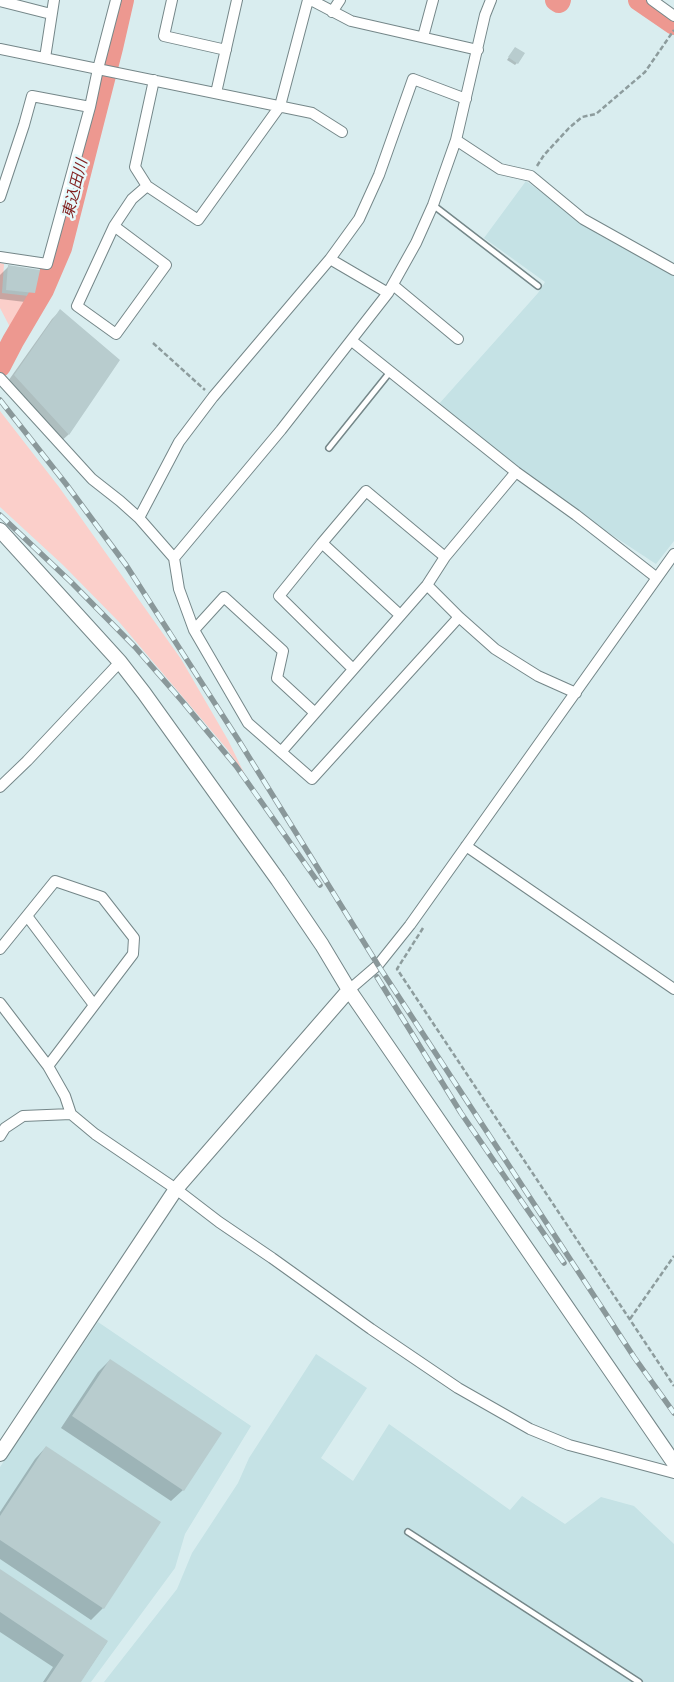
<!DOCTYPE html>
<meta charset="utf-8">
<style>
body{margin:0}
canvas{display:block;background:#d9edef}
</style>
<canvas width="674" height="1682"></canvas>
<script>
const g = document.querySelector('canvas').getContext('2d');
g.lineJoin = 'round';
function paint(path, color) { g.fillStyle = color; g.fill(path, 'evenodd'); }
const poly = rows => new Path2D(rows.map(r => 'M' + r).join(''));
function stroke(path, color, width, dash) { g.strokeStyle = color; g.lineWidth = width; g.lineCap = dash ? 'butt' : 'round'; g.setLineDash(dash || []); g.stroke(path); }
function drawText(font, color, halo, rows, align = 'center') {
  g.font = font + ' "Nunito Sans","Noto Sans JP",sans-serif'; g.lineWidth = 5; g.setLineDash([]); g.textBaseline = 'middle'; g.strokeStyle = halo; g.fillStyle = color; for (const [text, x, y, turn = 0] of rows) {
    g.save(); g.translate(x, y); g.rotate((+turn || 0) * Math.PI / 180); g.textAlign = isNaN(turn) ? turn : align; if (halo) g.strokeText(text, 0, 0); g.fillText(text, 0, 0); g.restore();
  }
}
const built = poly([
 [526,181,600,235,674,276,674,541,656,564,580,514,438,405,538,293,545,282,484,238],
 [98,1322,251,1426,185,1534,175,1568,91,1682,0,1682,0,1467],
 [316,1354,367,1388,321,1458,353,1481,389,1424,510,1510,522,1496,565,1524,601,1497,634,1506,674,1544,674,1682,104,1682,177,1589,192,1553,238,1483,249,1458]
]);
const green = poly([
 [0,263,4,264,2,293,29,296,11,329,0,308],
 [0,411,59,487,181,659,228,740,246,777,227,749,120,623,63,565,0,507]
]);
const shadow = poly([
 [513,51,517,63,515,65,507,60],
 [8,267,34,293,25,302,0,299,0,275],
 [60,311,118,360,68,435,59,443,6,384,52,319],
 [110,1360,183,1490,171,1501,61,1428,98,1372],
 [46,1447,103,1608,91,1620,0,1559,0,1512,35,1459],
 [0,1571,107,1642,80,1682,43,1682,53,1667,0,1632]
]);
const river = poly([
 [556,0,559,2,560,0],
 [639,0,674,24],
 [0,366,13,341,43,290,61,248,112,48,123,0]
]);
const building = poly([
 [515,47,525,53,518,64,508,57],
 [8,265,40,270,35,293,6,290],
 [60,309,120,360,69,435,14,375],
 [110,1359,222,1433,184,1491,72,1416],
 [46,1446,161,1522,104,1609,0,1540,0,1516],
 [0,1569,108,1641,81,1682,46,1682,64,1655,0,1612]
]);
const path = poly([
 [537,166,544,155,569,128,582,117,596,114,645,72,674,30],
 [153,343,205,390],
 [423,928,397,969,674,1386],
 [630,1319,674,1256]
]);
const lane = poly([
 [433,205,538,286],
 [329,448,390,372],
 [408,1532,639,1682]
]);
const street = poly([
 [172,0,164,36,226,50],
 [311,0,351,21,478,50],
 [652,0,674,16],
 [0,1,51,14],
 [332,12,340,0],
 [423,37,433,0],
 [0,49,312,113,342,132],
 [45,58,54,0],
 [216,93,237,0],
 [456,140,500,169,531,176,583,219,674,270],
 [147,186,135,167,154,80],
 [0,197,24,125,32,96,90,107],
 [114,226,166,265,116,334,77,306,114,226,132,199,147,186,198,220,280,106,308,0],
 [0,257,47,264,90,107,98,69,116,0],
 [330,259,388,293],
 [393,285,458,339],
 [352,341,516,472,576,515,657,578],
 [0,378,92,479,120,501,139,518,174,558,281,430,388,293,416,243,433,205,456,140,485,15,491,0],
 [139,518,179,442,213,397,330,259,359,219,379,175,413,79,466,99],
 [322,543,279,596,353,669],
 [174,558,179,589,194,630,248,723,312,779,459,617],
 [427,585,459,617,495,649,538,676,576,693],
 [400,615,322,543,366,491,445,557],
 [194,630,224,597,283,651,277,678,315,713],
 [281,752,427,585,445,557,516,472],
 [0,787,27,761,120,662],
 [466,846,674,989],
 [27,916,94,1005],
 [0,949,55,881,102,897,134,938,133,954,48,1066],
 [349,990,378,965,410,925,674,554],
 [0,1003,48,1066,65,1096,71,1114,95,1134,176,1189,219,1222,272,1258,371,1329,458,1388,530,1429,569,1445,674,1473],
 [0,1136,5,1128,23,1116,71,1114]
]);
const secondary = poly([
 [0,530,120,662,144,693,278,880,322,945,349,990,674,1463],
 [0,1454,176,1189,349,990]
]);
const rail = poly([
 [0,400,66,484,126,565,239,741,378,965,634,1357,674,1413],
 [0,515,71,582,135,647,182,701,236,766,320,885],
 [377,977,461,1113,564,1263]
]);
const waterNames = [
 ["東込田川",76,189,-76]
];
paint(built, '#c5e2e5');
paint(green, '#fbcfca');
paint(shadow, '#0003');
stroke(river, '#ed9890', 22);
paint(building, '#b8ccce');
stroke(lane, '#758789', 8);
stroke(street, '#758789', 12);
stroke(secondary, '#758789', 16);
stroke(path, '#8d9c9d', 2.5, [5, 2.5]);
stroke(lane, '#fff', 5);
stroke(street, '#fff', 10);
stroke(secondary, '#fff', 14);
stroke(rail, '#8a989a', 5.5);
stroke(rail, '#e6fafc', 4, [11]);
drawText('italic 15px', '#811f1e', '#e6fafc', waterNames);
</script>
